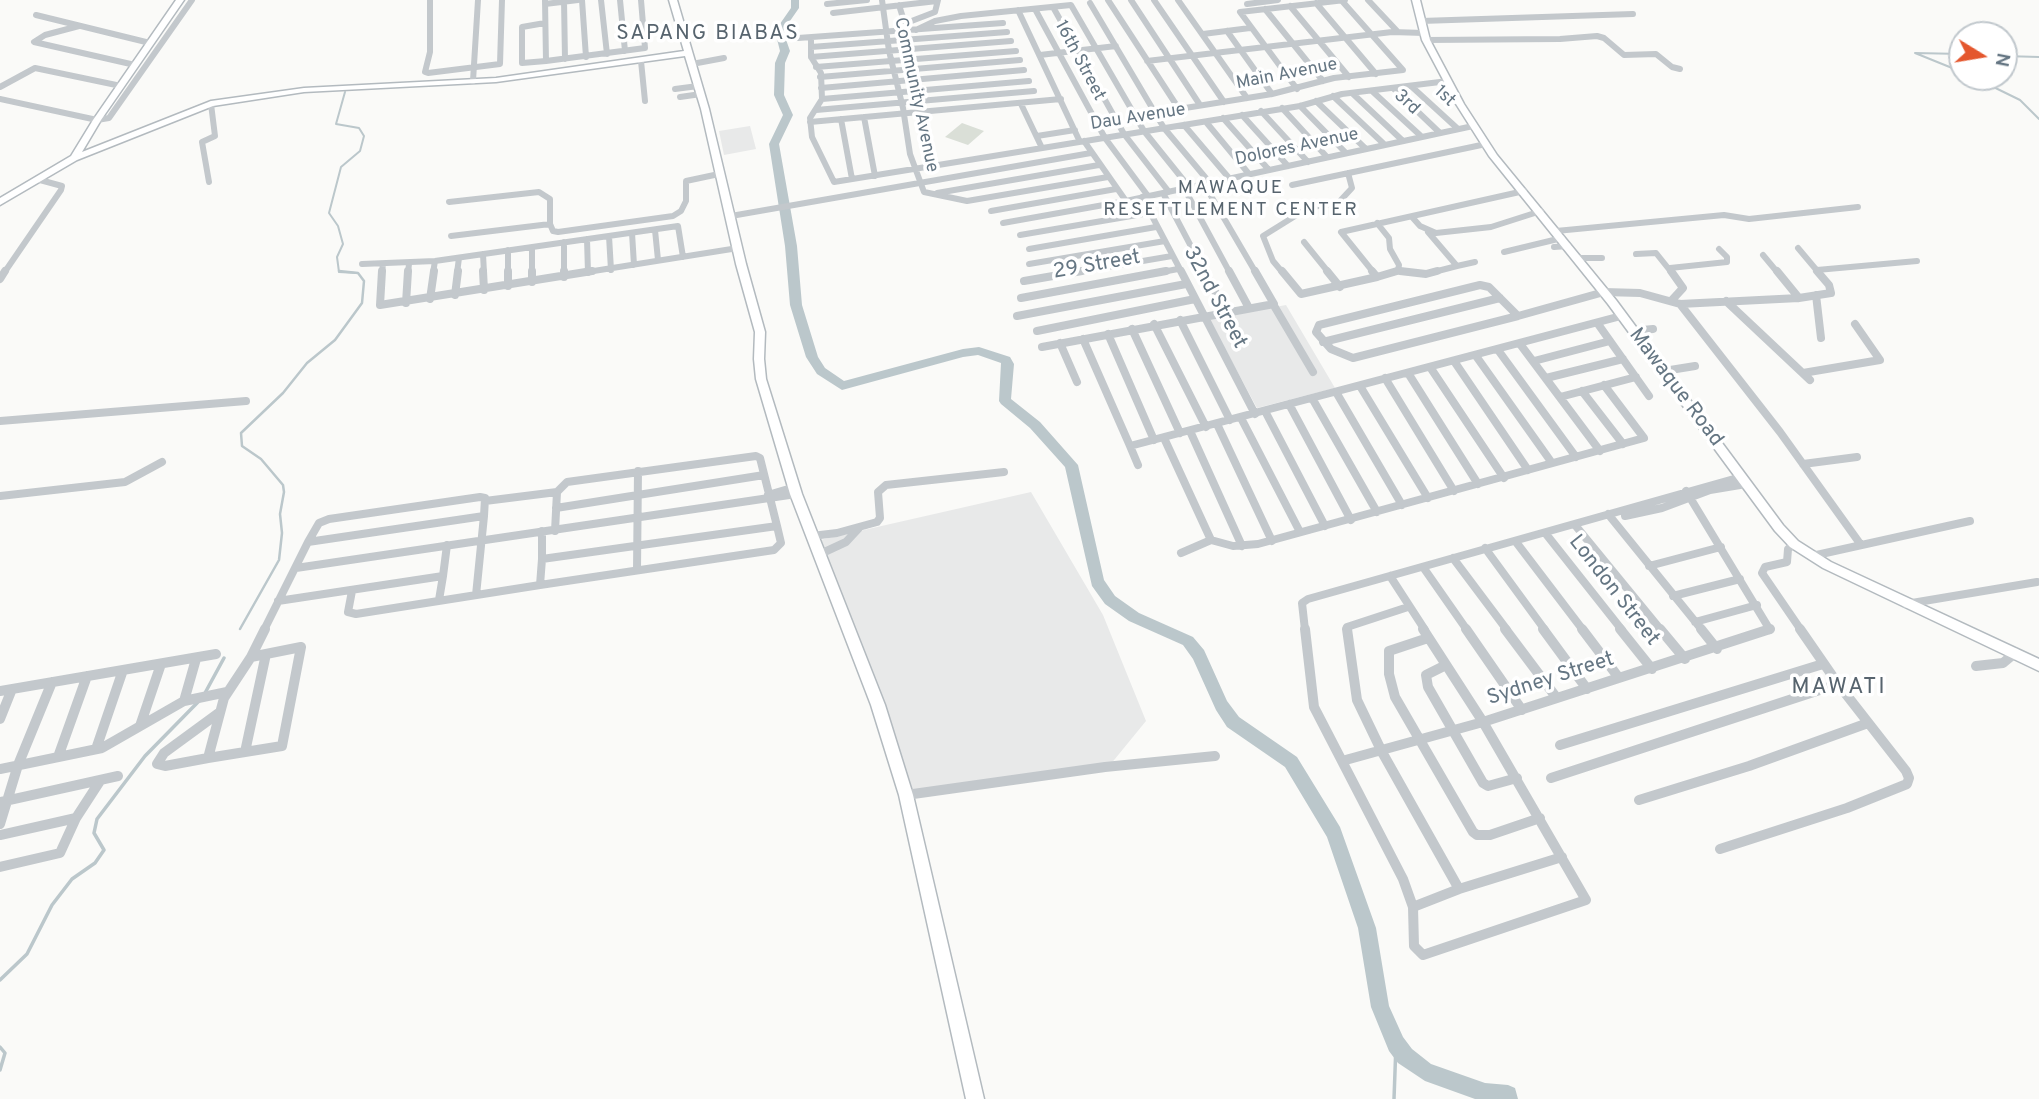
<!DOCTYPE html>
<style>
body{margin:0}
#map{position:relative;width:2039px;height:1099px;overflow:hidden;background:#fafaf8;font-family:Overpass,sans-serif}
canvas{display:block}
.north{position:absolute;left:1948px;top:21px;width:70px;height:70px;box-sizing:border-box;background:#fff;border:2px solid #c1c8cd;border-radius:50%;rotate:101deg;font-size:19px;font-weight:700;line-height:28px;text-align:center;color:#657683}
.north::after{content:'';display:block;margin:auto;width:24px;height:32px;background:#e4572e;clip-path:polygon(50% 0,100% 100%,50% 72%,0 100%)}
</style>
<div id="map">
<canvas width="2039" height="1099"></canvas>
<div class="north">N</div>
</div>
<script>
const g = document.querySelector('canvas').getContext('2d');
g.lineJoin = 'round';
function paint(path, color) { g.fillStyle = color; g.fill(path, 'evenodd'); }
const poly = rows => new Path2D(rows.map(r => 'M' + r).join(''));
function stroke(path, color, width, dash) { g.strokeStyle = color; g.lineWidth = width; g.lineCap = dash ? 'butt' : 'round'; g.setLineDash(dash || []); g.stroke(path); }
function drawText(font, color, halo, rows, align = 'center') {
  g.font = font + ' Overpass,sans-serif'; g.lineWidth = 7; g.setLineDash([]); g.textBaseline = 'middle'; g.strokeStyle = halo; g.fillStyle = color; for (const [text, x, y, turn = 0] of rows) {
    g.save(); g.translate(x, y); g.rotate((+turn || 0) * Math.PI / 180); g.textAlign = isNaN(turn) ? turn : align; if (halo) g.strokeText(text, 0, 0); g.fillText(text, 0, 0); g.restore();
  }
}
const built = poly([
 [750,126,756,149,724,155,719,131],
 [1286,305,1335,388,1257,408,1209,319],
 [1031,492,1103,615,1146,721,1110,765,912,791,870,665,820,540]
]);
const green = poly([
 [962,123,984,131,968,145,945,137]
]);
const streamFar2 = poly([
 [1962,54,1915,53,1962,72],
 [2004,56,2039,57],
 [1973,77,2020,100,2039,119],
 [345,92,336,124,359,128,364,136,360,151,341,167,329,213,338,226,343,244,337,257,339,272,357,273]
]);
const streamFar1 = poly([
 [240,629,279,560,282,533,280,514,284,492,283,485,261,459,242,446,241,433,283,393,307,363,335,340,362,303,364,281,358,273,339,271]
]);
const stream = poly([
 [205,693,224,658],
 [0,980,27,954,52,905,72,879,95,863,104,850,94,833,97,819,145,756,199,701],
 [0,1047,5,1053,0,1070],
 [1394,1099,1396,1044]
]);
const river = poly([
 [791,0,799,0,799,8,783,31,790,51,785,63,784,95,793,115,779,144,797,246,802,305,818,357,825,368,844,381,963,349,979,347,1010,357,1014,364,1011,399,1040,422,1078,465,1104,580,1115,596,1139,613,1193,637,1204,650,1227,701,1239,717,1297,757,1340,827,1376,928,1389,1006,1403,1037,1412,1049,1431,1064,1485,1083,1508,1085,1515,1088,1518,1099,1475,1099,1425,1081,1398,1063,1389,1051,1371,1007,1358,928,1327,837,1285,767,1227,727,1216,710,1193,659,1183,645,1129,621,1105,604,1092,586,1065,467,1030,428,1001,404,999,401,1001,363,978,355,963,357,842,390,817,374,806,357,790,305,785,246,769,144,783,115,774,95,775,63,780,51,775,31,791,8,791,0]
]);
const streetFar2 = poly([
 [430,0,430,52,425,72,428,73,500,64,502,0],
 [545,0,546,61,645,48,641,0],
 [564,0,565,59],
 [582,0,586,57],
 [601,0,607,54],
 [620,0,625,51],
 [882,0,889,51,903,108,910,154,924,192,967,201,1108,177],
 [1108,0,1179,109,1272,94,1334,78,1403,70,1342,1],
 [1131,0,1200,105],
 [1154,0,1224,102],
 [1178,0,1247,98],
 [1368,0,1398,32],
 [1090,3,1164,128,1210,183],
 [1316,3,1376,74],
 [545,4,578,0],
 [827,4,867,0],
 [1247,4,1278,0],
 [899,5,904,21,909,22,935,12,938,0],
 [1290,6,1349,77],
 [1053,7,1124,134,1169,192],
 [1035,9,1105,138,1148,196],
 [1265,9,1323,81],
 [1018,10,1080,142],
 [833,13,937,1],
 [36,15,150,43],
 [1421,21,1633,14],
 [545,23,522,27,522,63,546,61],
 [79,26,45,35,34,42,135,65],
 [916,30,935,21,961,16,1071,5,1144,131,1189,187],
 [1227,31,1272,94],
 [1203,34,1250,28],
 [798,38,1003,23],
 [811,38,811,57,821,73,822,99,810,118,812,137,834,182,1300,106,1342,94,1448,81],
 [1426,40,1560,39,1597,36,1604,38,1624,55,1656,54,1672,67,1680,69],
 [811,47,1007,32],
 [1040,55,1116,46],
 [811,57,1011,41],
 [641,61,645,101],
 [1147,61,1392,32,1424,33],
 [692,64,724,58],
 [816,67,1016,51],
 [820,77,1020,60],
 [473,81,478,0],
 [1411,86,1458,129],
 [0,87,35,68,121,86],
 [821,88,1024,70],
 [1393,88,1440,133],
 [675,89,698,86],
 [1297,89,1240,12,1345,0],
 [1372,91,1422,137],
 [1352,93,1403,141],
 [1333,96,1385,145],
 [680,97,701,94],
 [0,99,97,120,109,118,192,0],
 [822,99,1029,81],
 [1316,101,1366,149],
 [1021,104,1042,148],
 [1300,106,1346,153],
 [1282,108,1327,157],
 [816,110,1034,91],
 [1261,111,1308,162],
 [1242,115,1288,166],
 [864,117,875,176],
 [1223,118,1269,170],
 [841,119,852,179],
 [810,122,1061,99],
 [1206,122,1249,174],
 [1184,125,1229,178],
 [1037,136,1075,130],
 [1084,141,1126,201],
 [209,182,202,142,215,136,211,104],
 [1204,184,1256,273],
 [1292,185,1486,144],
 [1184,188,1230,273],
 [937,193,1099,165],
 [1163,193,1205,273],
 [1142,197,1182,273],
 [449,202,539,192,550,199,550,224,553,231,558,232,673,216,681,211,686,201,686,181,719,174],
 [991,211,1116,189],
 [731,216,1091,153],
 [1412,217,1420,226,1436,233,1491,227,1541,211],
 [1003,223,1126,201,1473,126],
 [1377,223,1389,238,1390,249,1399,265,1398,271,1391,273],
 [655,230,658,260],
 [1556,231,1724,215,1749,219,1858,207],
 [1428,232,1457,266,1430,273],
 [632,233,634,265],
 [1020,235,1149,213],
 [451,236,550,224],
 [609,236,611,270],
 [587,239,588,273],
 [564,242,564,273],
 [1304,242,1329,273],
 [532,247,532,273],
 [1554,247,1568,246],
 [1798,248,1819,273],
 [1029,249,1156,227],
 [508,250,508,273],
 [1504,252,1562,238],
 [483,254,484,273],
 [1636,254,1656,253,1672,273],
 [1763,255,1778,273],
 [1578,258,1602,258],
 [362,264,435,261,678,226,683,257],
 [1029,264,1165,241],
 [1457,266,1475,262],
 [1670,268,1727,262,1727,257,1719,249],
 [1817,270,1917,261],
 [1398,271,1416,273],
 [4,273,61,190,62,186,40,180],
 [382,273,383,264],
 [408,273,409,264],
 [433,273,435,261],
 [457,273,459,258],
 [581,273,738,248],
 [1072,273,1172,256],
 [1157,273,1178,269],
 [1283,273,1273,261,1263,236,1308,208,1339,202,1352,188,1348,173],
 [1374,273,1341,232,1524,191]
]);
const streetFar1 = poly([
 [382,271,380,305,592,271],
 [483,271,484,290],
 [508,271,508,286],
 [532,271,532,282],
 [564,271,564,277],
 [1181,271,1255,414],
 [1204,271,1226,312],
 [1229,271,1249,308],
 [1282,271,1301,294,1377,277,1372,271],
 [1327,271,1340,287],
 [1400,271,1426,274,1437,271],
 [1671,271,1683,288,1672,300],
 [1777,271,1799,298],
 [1377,277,1397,271],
 [0,279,5,271],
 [1024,281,1082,271],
 [1480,285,1489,287,1518,316,1353,358,1331,349,1316,332,1319,325,1480,285],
 [455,295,458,271],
 [1816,295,1821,338],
 [1021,298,1166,271],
 [430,299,434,271],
 [1726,301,1810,380],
 [406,303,408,271],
 [1273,304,1313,372],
 [1680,304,1780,432,1861,545],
 [1017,316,1186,284],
 [1518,316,1604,292,1640,293,1680,304,1799,298,1831,293,1829,285,1817,271],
 [1180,320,1230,420],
 [1154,324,1206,427],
 [1598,324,1649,396],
 [1132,329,1180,433],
 [1037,331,1195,299],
 [1632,331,1653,329],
 [1108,334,1154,440],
 [1083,339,1130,446],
 [1323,342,1500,298],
 [1060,343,1077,382],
 [1520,344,1600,451],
 [1042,347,1274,304,1255,271],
 [1498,350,1576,457],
 [1476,356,1552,463],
 [1454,361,1528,470],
 [1534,361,1610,341],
 [1430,367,1504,478],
 [1664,371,1695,366],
 [1408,373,1478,484],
 [1803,373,1880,360,1855,324],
 [1385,378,1454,491],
 [1546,378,1623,359],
 [1360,386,1428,498],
 [1582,391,1623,444],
 [1336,392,1402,505],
 [1560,397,1636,377],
 [1312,398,1377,512],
 [1289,404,1351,520],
 [1265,411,1325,526],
 [1241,418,1300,532],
 [0,421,246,401],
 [1217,424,1272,541],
 [1190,431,1242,546],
 [1164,438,1211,540,1233,546,1258,544,1644,438,1604,385],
 [1803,464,1857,457],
 [1138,465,1130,446,1621,316],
 [1686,491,1770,630],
 [768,495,795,487],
 [0,496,125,482,162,462],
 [485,501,557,492,555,531],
 [556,508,764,475],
 [1608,514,1702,630],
 [1625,516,1662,508,1710,490,1746,484],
 [1575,525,1661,630],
 [542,531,542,559,777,526,760,458,756,456,567,482,557,492],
 [1546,534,1622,630],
 [812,536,837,533,877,522,880,518,878,492,886,485,1004,472],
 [308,542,319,523,329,519,480,497,485,498,484,516],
 [1516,542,1583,630],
 [1794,544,1788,549,1787,562,1765,567,1762,573,1801,630],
 [1485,548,1545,630],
 [1181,553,1211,540],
 [818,555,846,542,859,528],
 [1812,556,1970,521],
 [1453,558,1507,630],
 [1649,566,1721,547],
 [1423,567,1467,630],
 [296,568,796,494],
 [637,570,638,471],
 [1390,576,1425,630],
 [540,585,774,550,781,543,777,526],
 [352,591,348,612,356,614,540,585,542,559],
 [1673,596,1740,579],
 [439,600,443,576],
 [278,601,443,576,447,545],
 [1906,604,2037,582],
 [1695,622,1757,605],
 [264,630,308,542,484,516,476,595],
 [1305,630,1302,603,1308,599,1741,477],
 [1347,630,1347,627,1408,607]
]);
const street = poly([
 [1305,629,1314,707,1403,879,1413,907,1414,946,1423,955,1586,900,1483,722,1423,629],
 [1347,629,1357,700,1382,752,1459,889],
 [1466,629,1522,710],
 [1505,629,1556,697],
 [1543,629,1587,689],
 [1582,629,1619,678],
 [1620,629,1652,669],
 [1660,629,1685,659],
 [1701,629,1717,649],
 [1428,638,1389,651,1389,674,1395,697,1473,832,1477,835,1490,835,1540,818],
 [301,647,282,746,208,758,224,698,251,657,301,647],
 [251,657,265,629],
 [1446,665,1426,675,1428,687,1483,783,1488,786,1517,778],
 [1976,666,2003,663,2015,653],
 [0,691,216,654],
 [184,701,196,659],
 [0,719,12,689],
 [140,726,161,664],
 [1560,745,1823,664],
 [96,749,123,670],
 [245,752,266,654],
 [58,757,87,676],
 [208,758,165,766,157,764,164,753,220,712],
 [1342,761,1483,722,1770,629],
 [0,769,102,748,184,701,227,692],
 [1551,778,1838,684,1800,629],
 [906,795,1105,767,1215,756],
 [1639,800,1749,766,1868,723],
 [0,802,118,776],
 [0,824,18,765,52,682],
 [0,835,76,818],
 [1720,849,1847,808,1907,784,1909,778,1906,771,1838,684],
 [0,867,60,853,76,818,100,781],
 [1413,907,1459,889,1562,857]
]);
const secondary = poly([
 [176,0,184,0,101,120,82,152,211,101,304,88,496,78,684,51,669,0,677,0,709,109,746,264,765,332,764,359,766,379,802,494,885,705,913,795,984,1099,966,1099,899,795,871,705,790,494,756,379,754,359,755,332,736,264,701,109,685,56,496,82,304,92,213,106,77,160,0,205,0,198,71,156,93,120,176,0],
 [1412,0,1420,0,1430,40,1464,104,1497,155,1616,300,1783,525,1798,541,1831,562,2039,659,2039,671,1823,568,1790,547,1775,531,1608,304,1489,156,1456,104,1422,40,1412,0]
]);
const farStreetnames = [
 ["16th Street",1079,61,62],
 ["Main Avenue",1287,75,-11],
 ["Community Avenue",915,95,78],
 ["1st",1444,97,43],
 ["3rd",1406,103,43],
 ["Dau Avenue",1138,118,-9],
 ["Dolores Avenue",1297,148,-12]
];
const farNeighbourhoodnames = [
 ["MAWAQUE",1231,189],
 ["RESETTLEMENT CENTER",1231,211]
];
const farQuarternames = [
 ["SAPANG BIABAS",708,35]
];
const streetNames = [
 ["29 Street",1097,266,-10],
 ["32nd Street",1214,298,62],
 ["Mawaque Road",1675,388,53],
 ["London Street",1613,591,52],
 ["Sydney Street",1551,680,-18]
];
const neighbourhoodNames = [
 ["MAWATI",1839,688]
];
paint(built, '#e8e9e9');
paint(green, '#dadfd7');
stroke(streamFar2, '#bbc7cb', 2);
stroke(streamFar1, '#bbc7cb', 2.5);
stroke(stream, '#bbc7cb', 3.5);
paint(river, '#bbc7cb');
stroke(secondary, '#b3babf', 3);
stroke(streetFar2, '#c3c8cc', 6);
stroke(streetFar1, '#c3c8cc', 8);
stroke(street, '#c3c8cc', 10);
paint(secondary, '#fff');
drawText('18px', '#657683', '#fff', farStreetnames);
g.letterSpacing = '2px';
drawText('19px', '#57646e', '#fff', farNeighbourhoodnames);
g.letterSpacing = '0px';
g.letterSpacing = '2px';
drawText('21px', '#57646e', '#fff', farQuarternames);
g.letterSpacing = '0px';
drawText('21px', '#657683', '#fff', streetNames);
g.letterSpacing = '2px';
drawText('23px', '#57646e', '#fff', neighbourhoodNames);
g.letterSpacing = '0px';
</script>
